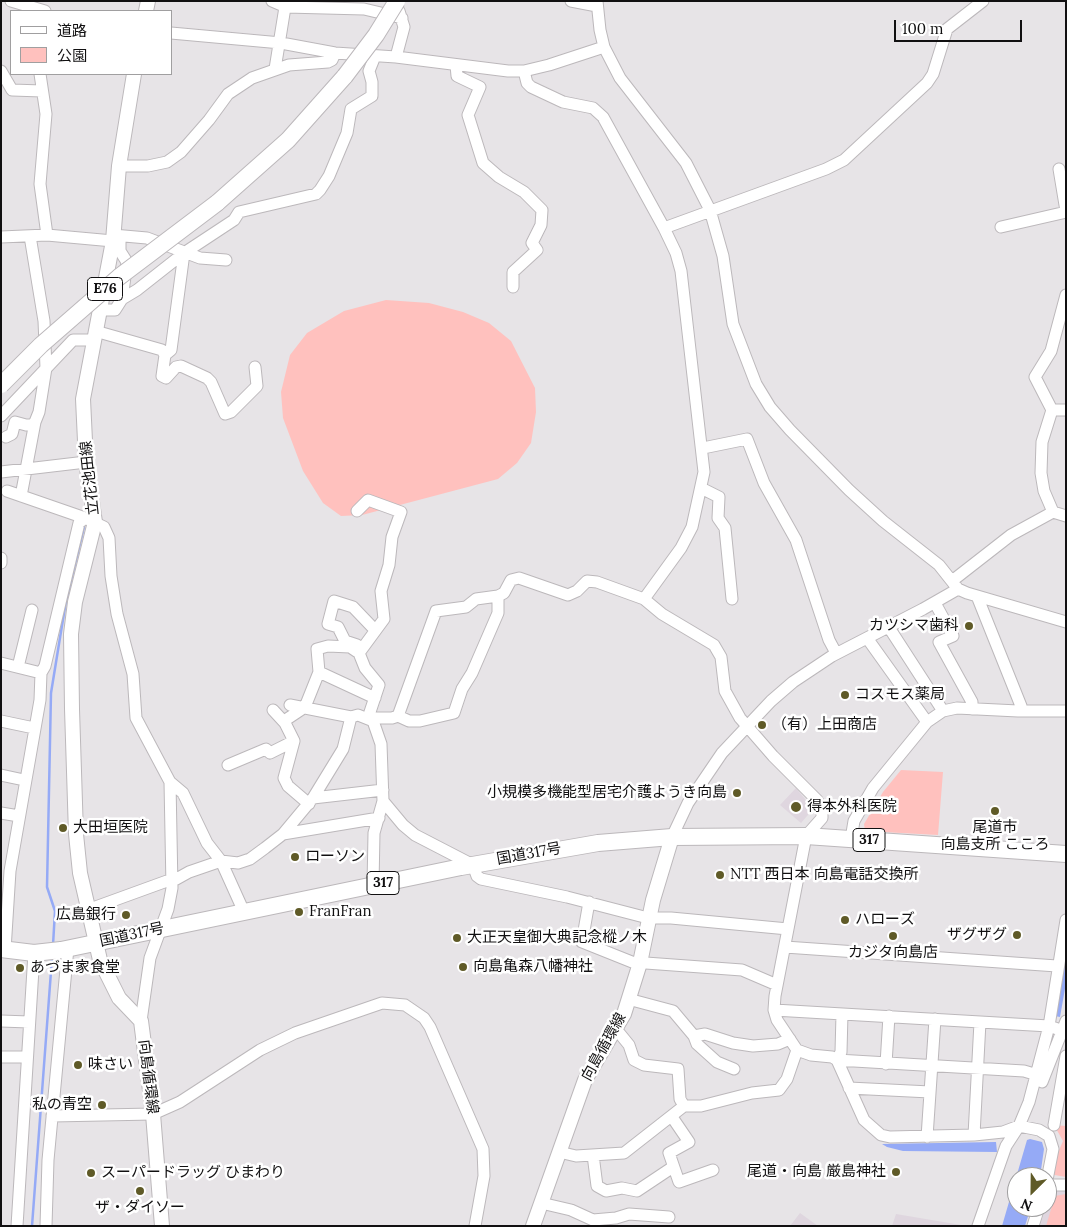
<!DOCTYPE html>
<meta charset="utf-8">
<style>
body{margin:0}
#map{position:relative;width:1067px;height:1227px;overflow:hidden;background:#e7e4e7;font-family:Lora,"Noto Sans JP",serif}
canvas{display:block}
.frame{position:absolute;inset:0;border:2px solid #111011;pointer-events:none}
.legend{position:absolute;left:10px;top:10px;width:162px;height:65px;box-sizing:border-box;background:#fff;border:1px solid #a09fa0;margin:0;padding:6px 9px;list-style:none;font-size:15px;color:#111011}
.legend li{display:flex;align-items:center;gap:10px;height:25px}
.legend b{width:25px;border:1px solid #a09fa0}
.north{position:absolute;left:1007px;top:1167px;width:50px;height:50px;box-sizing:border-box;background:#fff;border:1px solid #a09fa0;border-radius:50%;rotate:203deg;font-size:14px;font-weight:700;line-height:20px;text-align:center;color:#111011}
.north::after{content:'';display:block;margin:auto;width:18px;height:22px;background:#5f5a27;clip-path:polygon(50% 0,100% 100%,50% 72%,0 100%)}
.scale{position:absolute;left:894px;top:20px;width:128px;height:22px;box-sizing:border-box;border:2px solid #111011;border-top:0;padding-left:6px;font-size:15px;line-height:18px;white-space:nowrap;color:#111011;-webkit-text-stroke:4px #fff;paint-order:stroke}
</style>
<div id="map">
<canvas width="1067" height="1227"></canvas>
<div class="frame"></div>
<ul class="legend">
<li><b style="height:6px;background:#fff"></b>道路</li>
<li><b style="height:14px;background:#ffc1be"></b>公園</li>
</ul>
<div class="north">N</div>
<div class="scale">100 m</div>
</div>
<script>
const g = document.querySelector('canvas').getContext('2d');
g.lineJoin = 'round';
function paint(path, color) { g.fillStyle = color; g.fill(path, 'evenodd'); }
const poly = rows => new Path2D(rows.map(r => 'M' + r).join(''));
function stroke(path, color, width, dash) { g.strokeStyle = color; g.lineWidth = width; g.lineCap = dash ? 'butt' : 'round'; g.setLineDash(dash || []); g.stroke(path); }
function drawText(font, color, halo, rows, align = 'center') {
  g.font = font + ' Lora,"Noto Sans JP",serif'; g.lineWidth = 5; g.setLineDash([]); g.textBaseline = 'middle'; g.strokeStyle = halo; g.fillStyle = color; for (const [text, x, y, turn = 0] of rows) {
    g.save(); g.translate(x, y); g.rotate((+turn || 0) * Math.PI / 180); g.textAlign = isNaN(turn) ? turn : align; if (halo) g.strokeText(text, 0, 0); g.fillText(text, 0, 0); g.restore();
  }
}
const built = poly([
 [796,788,813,809,801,823,780,805],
 [1051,1190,1066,1190,1066,1226,1040,1226],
 [800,1213,818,1226,790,1226],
 [896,1214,967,1226,892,1226]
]);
const green = poly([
 [386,300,429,303,463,312,489,323,511,341,535,388,536,412,531,443,517,463,498,479,362,515,341,516,323,503,303,471,283,418,281,392,290,355,307,333,344,311],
 [901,770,943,772,938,835,865,831,864,824,883,792],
 [1054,1125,1066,1126,1066,1177,1049,1174,1063,1141],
 [1066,1194,1066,1226,1046,1226,1055,1196]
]);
const water = poly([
 [1066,950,1066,983,1060,1017,1055,1016],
 [1030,1139,1042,1142,1044,1149,1040,1177,1017,1177,1017,1207,1031,1207,1025,1226,1002,1226,1027,1140],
 [996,1142,997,1152,903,1151,887,1147,882,1144]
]);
const stream = poly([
 [53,945,55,911,47,887,51,693,66,601,84,527],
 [32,1226,52,958]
]);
const minor = poly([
 [11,1,45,11],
 [272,1,286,7,364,9,402,18],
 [571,1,597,6],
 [597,1,600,30,604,47,620,78,686,163,710,210,723,256,733,324,756,384,770,407,790,430,849,490,883,521,939,565,958,589],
 [171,33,281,43,335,53,396,57,508,71,524,71,549,65,604,47],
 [396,57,404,27,399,11],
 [456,65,457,76,480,87,468,115,483,163,499,177,524,192,542,210,541,225,532,243,537,250,513,272,513,287],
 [275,69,286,1],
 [1,71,12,90,42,91],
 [524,71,527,83,531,87,563,102,593,108,603,117,664,228,676,253,681,271,704,472,692,527,681,548,644,599],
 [40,74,46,114,40,184,47,235],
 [119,166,148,166,167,162,181,152,209,120,228,94,252,78,289,65,328,62,332,60,335,53],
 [1059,169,1066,211],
 [1001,227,1066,212],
 [664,228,826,169,844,160,927,83,933,74,947,29,983,1],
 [113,235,147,238,200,258,226,260],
 [1,237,47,235,113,241],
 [122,299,137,290,184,253],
 [99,310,115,310,122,299,127,262,120,251,120,236],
 [95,331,162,350,165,355,162,376,166,378,176,367,181,366,207,378,211,382,225,414,231,412,257,386,255,367],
 [165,355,171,350,184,253,234,220,239,212,316,194,320,190,329,176,347,133,351,109,372,96,372,82,369,71,375,56],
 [1052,410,1066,410],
 [1,416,73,340,93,340],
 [6,437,12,434,15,422,26,425,32,425,35,422,39,412,46,368,44,321,30,236],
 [703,448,747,439,764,483,796,540,829,640,836,653],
 [1,472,86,462],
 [701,488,719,497,718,518,725,528,732,599],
 [7,491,85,518,104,527,109,538,111,576,117,614,133,674,136,718,170,782,183,793,207,843,221,861,244,912],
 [21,496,35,422],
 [357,511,368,500,401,512,392,537,389,565,381,591,384,619,359,653,365,668,379,685,368,718,392,718,398,716,436,611,466,607,476,599,498,596,504,593,511,580,519,578,568,595,577,591,587,581,597,582,644,599,662,614,714,645,721,657,725,691,740,718,773,756,817,800,822,810,822,818,806,836,775,996,774,1010,777,1020,797,1050,811,1055,832,1057,837,1060,864,1120,881,1135,890,1137,974,1135,1003,1132,1019,1126,1039,1130,1049,1136,1053,1149,1047,1180],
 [1053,512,1044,491,1041,473,1042,442,1052,410,1035,377,1051,351,1066,295],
 [1,558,1,563],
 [952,581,1011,535,1053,512,1066,516],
 [977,596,1021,706,1018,711],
 [935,603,953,636,939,642,972,702,972,709],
 [888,626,943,711],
 [867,638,927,722],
 [357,645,345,641,338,627,328,624,334,601,353,607,375,630],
 [359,653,350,647,328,646,317,649,319,672,375,698],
 [1,663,41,673,45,666,79,523,85,518],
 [18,667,32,610],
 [290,705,351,717],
 [273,710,285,723,294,741,284,778,288,786,309,804],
 [398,716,409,721,420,721,454,713,462,689,472,673,498,613,498,596],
 [1,721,34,728],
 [284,721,305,707,319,672],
 [228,765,266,749,270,753,294,741],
 [1,775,24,780],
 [313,798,383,790],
 [383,801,403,825,415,835,473,865,477,876,481,879,567,897,648,918,671,918,788,929],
 [1,813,19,816],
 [283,834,379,818],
 [672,837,688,803,722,753,771,701,793,682,832,656,923,609,958,589,967,593,1066,622],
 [851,839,854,821,873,788,927,722,943,711,957,708,1018,711,1066,711],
 [589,902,582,942,632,962,742,970,777,985],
 [90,909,167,881,171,882,189,872,221,861,238,863,250,859,265,848,283,834,313,798,343,749,351,717,358,715,373,721,381,744,383,801,374,833,373,885],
 [785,947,1057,966],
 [5,950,10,871,40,700,41,673],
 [628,999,673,1011,694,1036,697,1044,717,1062,734,1069],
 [774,1010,1049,1026,1066,1032],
 [842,1014,841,1052,837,1060,1024,1071,1044,1077],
 [1,1021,29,1022],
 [141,1021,150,958,168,909,172,888,170,782],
 [616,1029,629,1045,634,1060,644,1065,678,1069,680,1099,684,1106,701,1106,752,1093,779,1090,787,1079,797,1050],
 [694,1036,705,1034,733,1043,753,1046,778,1044,790,1039],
 [1,1057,27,1057],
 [886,1064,889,1016],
 [1042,1082,1066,1021],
 [849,1088,930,1092],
 [52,1116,153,1114,180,1102,260,1050,295,1033,382,1003,405,1005,424,1018,430,1027,483,1149,484,1176,475,1226],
 [672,1117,689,1142,669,1153,679,1182,713,1170],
 [1054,1125,1066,1056],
 [974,1135,980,1022],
 [927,1137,935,1019],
 [559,1152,576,1156,624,1153,684,1106],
 [593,1155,597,1186,606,1191,622,1188,637,1191,673,1167],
 [1047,1185,1066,1185],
 [541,1203,571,1210,593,1220,616,1218,629,1214,669,1217],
 [17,1226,34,953],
 [46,1226,48,1160,68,948],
 [978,1226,1006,1146,1019,1126,1029,1102,1049,1026,1066,920],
 [1033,1226,1039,1207]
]);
const major = poly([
 [146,11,148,1],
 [134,74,119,166,113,241,83,399,86,462,95,522,75,602,71,634,72,709,76,834,80,873,100,960,119,998,141,1021,153,1114,162,1226],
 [533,1226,585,1080,624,1014,640,963,653,900,672,837]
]);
const highway = poly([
 [217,203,288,140,345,76],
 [1,949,34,953,61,950,461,867,598,843,672,837,806,836,1066,854]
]);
const highwayBridge = poly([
 [345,76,376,35,397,1],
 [1,385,41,345,119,277,217,203]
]);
const markers = [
 [969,626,5,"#5f5a27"],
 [845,695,5,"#5f5a27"],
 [762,725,5,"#5f5a27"],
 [737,793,5,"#5f5a27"],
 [796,807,6,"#5f5a27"],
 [995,811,5,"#5f5a27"],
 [63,828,5,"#5f5a27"],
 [295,857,5,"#5f5a27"],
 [720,875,5,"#5f5a27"],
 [299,912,5,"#5f5a27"],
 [126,915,5,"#5f5a27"],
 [845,920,5,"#5f5a27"],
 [1017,935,5,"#5f5a27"],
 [893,936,5,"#5f5a27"],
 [457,938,5,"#5f5a27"],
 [463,967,5,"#5f5a27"],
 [20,968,5,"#5f5a27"],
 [78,1065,5,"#5f5a27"],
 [102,1105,5,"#5f5a27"],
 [896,1172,5,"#5f5a27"],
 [91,1173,5,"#5f5a27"],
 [140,1191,5,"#5f5a27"]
];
const shields = [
 [105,289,35],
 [869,840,32],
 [383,883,32]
];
const shieldNames = [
 ["E76",105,289],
 ["317",869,840],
 ["317",383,883]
];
const streetNames = [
 ["立花池田線",90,478,-96],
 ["国道317号",529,854,-10],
 ["国道317号",132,935,-12],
 ["向島循環線",604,1047,-61],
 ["向島循環線",148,1077,83]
];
const poiNames = [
 ["カツシマ歯科",959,626,"right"],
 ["コスモス薬局",855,695],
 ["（有）上田商店",772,725],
 ["小規模多機能型居宅介護ようき向島",727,793,"right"],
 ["得本外科医院",807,807],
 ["大田垣医院",73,828],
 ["尾道市",995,828,"center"],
 ["向島支所 こころ",995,845,"center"],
 ["ローソン",305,857],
 ["NTT 西日本 向島電話交換所",730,875],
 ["FranFran",309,912],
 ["広島銀行",116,915,"right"],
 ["ハローズ",855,920],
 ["ザグザグ",1007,935,"right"],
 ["大正天皇御大典記念樅ノ木",467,938],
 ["カジタ向島店",893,953,"center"],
 ["向島亀森八幡神社",473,967],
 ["あづま家食堂",30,968],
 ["味さい",88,1065],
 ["私の青空",92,1105,"right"],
 ["尾道・向島 厳島神社",886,1172,"right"],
 ["スーパードラッグ ひまわり",101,1173],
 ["ザ・ダイソー",140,1208,"center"]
];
paint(built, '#dfd6df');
paint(green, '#ffc1be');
paint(water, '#95aaf6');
stroke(stream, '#95aaf6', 2.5);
stroke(minor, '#bcb8bb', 13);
stroke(major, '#bcb8bb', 16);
stroke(highway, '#bcb8bb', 18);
stroke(minor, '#fff', 11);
stroke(major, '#fff', 14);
stroke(highway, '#fff', 16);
stroke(highwayBridge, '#bcb8bb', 18, []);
stroke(highwayBridge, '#fff', 16);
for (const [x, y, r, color] of markers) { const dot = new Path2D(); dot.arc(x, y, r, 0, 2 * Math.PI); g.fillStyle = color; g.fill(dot); stroke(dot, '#fff', 2); }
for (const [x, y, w] of shields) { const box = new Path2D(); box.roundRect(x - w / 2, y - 11.5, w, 23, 4); g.fillStyle = '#fff'; g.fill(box); stroke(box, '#111011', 1); }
drawText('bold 14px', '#111011', null, shieldNames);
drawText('15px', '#111011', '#fff', streetNames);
drawText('15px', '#111011', '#fff', poiNames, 'left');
</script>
